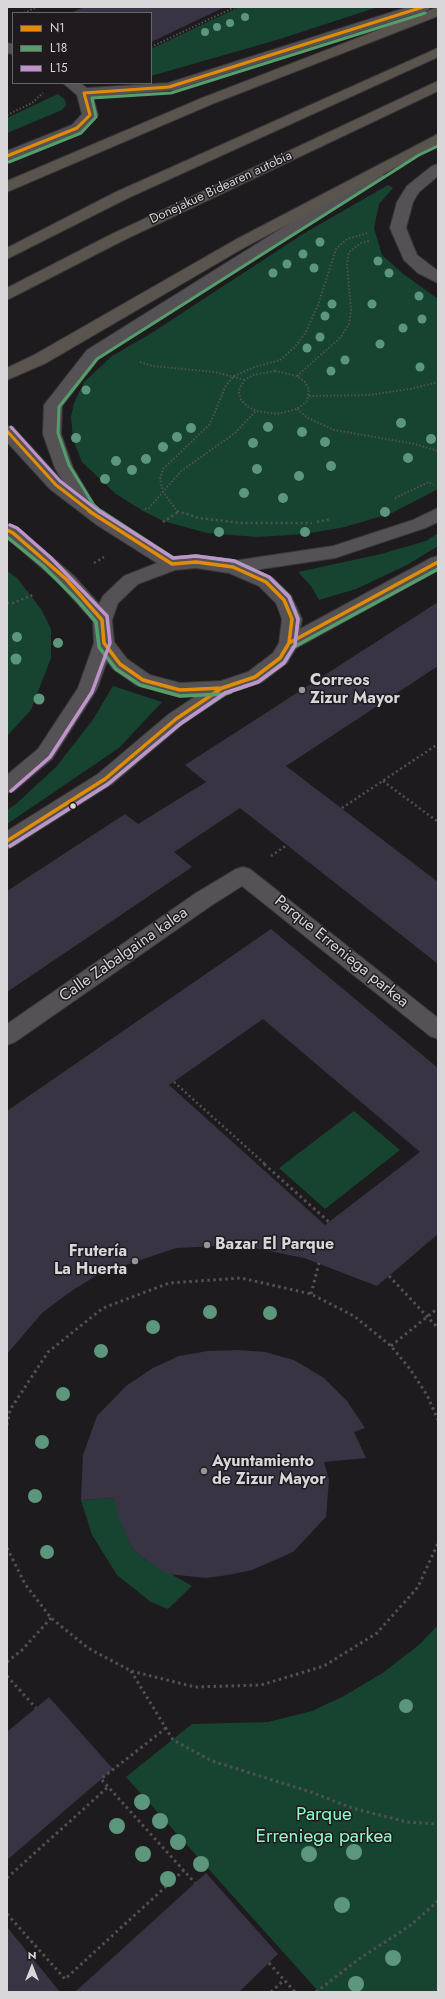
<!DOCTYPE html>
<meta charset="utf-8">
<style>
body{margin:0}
#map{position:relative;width:445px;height:1999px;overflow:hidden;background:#1d1b1d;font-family:Jost,sans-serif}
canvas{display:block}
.frame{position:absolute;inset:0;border:8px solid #d8d6d8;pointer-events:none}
.legend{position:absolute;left:12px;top:12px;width:140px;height:72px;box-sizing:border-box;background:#1e1a1e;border:1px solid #686568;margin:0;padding:5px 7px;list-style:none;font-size:12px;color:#d8d6d8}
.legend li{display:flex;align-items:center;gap:8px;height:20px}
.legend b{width:20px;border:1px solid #686568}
.north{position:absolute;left:12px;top:1947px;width:40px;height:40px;-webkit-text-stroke:3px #1e1a1e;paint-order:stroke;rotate:0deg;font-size:11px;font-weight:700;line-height:16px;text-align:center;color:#d8d6d8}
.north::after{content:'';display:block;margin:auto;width:14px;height:18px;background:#d8d6d8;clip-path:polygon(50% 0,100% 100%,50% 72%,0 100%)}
</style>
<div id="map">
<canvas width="445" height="1999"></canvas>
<div class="frame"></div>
<ul class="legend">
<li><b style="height:5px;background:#e28c05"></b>N1</li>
<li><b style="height:5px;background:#539e6a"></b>L18</li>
<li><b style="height:5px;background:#bf93cc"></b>L15</li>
</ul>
<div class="north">N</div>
</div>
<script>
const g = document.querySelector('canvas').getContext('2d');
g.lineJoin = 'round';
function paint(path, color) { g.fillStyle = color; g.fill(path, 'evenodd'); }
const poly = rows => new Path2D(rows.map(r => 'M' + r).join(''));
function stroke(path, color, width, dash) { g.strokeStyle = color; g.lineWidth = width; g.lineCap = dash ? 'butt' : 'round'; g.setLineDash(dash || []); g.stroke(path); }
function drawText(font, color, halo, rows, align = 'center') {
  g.font = font + ' Jost,sans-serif'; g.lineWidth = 3; g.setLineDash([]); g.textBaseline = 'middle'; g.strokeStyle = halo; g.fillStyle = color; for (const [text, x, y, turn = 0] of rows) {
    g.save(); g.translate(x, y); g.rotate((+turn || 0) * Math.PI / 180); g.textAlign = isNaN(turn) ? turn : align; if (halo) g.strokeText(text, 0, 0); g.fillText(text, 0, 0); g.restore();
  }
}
const green = poly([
 [239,7,378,7,280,39,151,76,151,49],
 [58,94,65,100,66,105,62,110,7,133,7,118],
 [388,185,393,188,379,204,374,228,382,255,402,273,438,299,438,489,392,513,345,527,305,534,257,537,207,533,163,521,143,511,116,494,82,462,73,439,71,417,74,403,84,382,112,356,150,334,303,234],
 [438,533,438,546,407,565,356,589,319,600,311,586,298,572,381,554,426,541],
 [7,571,17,578,41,609,51,629,51,658,31,710,7,736],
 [113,686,162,702,119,748,7,824,7,810,16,804,56,767,92,721],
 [354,1111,400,1150,325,1209,279,1168],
 [114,1498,132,1548,146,1560,192,1586,168,1609,151,1602,117,1575,92,1535,81,1500],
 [438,1625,438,1992,319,1992,126,1777,192,1724,268,1722,312,1711,344,1696,384,1672,420,1644]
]);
const building = poly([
 [84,7,225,7,151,42,151,13,71,13],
 [438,602,438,666,286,766,438,882,438,964,240,808,174,852,192,867,7,992,7,891,125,814,138,824,206,782,185,765],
 [271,929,438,1068,438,1234,377,1286,304,1258,239,1245,176,1248,99,1274,70,1292,42,1313,7,1354,7,1111],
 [263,1019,420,1152,325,1225,169,1085],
 [238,1350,265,1352,294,1360,324,1378,347,1401,365,1428,354,1432,366,1458,324,1462,329,1480,326,1517,293,1552,252,1570,228,1575,206,1578,168,1574,146,1560,132,1548,119,1519,114,1498,81,1500,83,1455,97,1416,126,1386,153,1368,179,1356,208,1351],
 [49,1697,113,1769,7,1860,7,1732],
 [206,1873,278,1954,239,1992,75,1992],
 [7,1927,60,1992,7,1992]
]);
const pathFar2 = poly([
 [24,13,37,7],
 [151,47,235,7],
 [7,115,32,103,43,93],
 [140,362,153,366,215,372,245,380],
 [275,371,297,376,305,382,309,389,307,401,297,409,277,414,256,411,247,406,241,400,239,393,240,387,245,380,253,375,275,371],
 [297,376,341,337,349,324,351,310,347,265,349,252,361,243,369,241],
 [309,396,369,395,410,389,438,382],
 [297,409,308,418,334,430,415,444,438,451],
 [395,498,429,482,433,485],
 [145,509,149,508,181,471,235,433,256,411],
 [178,512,163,492,160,479,163,469,210,424,226,385,234,376,255,367,280,360,294,348,306,332,318,305,336,249,347,239,368,233]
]);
const pathFar1 = poly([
 [177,511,199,518,241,523,312,523],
 [163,522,178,512],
 [317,522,331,519],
 [94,563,104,557],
 [7,603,13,603,35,594],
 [383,781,438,822],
 [342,808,438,744],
 [271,856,287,845],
 [174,1082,266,1165]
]);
const path = poly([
 [264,1164,329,1222],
 [389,1276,438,1328],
 [311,1294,319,1263],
 [391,1346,438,1308],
 [7,1425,10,1410,48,1352,103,1308,169,1283,241,1278,311,1294,354,1316,391,1346,410,1369,427,1395,438,1420],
 [7,1548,25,1584,51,1618,88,1648,131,1671,195,1687,261,1685,324,1666,377,1633,418,1587,438,1543],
 [7,1662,22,1650,51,1618],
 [131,1671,173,1740,212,1761,311,1792,352,1808,407,1822,438,1824],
 [7,1676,36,1708],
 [166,1728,101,1779,195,1883],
 [7,1878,108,1787],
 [7,1914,65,1979,184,1870],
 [269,1963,295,1992],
 [271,1992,284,1980],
 [316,1992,359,1959,411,1925,438,1901]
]);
const minor = poly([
 [408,7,430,7,428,10,174,90,93,97,98,115,82,131,7,161,7,151,72,125,82,114,77,95,63,83,80,83,87,88,168,83,408,7],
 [7,43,13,44,13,54,7,53,7,43],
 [438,164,438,176,419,192,413,202,406,228,417,255,438,271,438,283,418,273,404,260,390,228,397,202,407,186,432,166,438,164],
 [376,171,382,173,384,176,382,179,99,358,62,406,61,434,73,468,96,507,175,558,196,556,233,561,333,546,413,520,438,508,438,522,425,528,335,558,255,570,273,578,291,596,302,619,300,629,431,558,438,556,438,570,296,648,287,663,262,682,229,693,183,724,112,784,14,846,7,849,7,831,98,774,169,714,196,696,180,697,136,685,113,669,107,661,97,689,52,759,14,791,7,793,7,775,38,749,78,688,94,643,93,621,59,583,7,538,7,524,19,529,73,575,99,604,103,596,124,576,157,563,97,525,50,489,7,442,7,426,13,427,63,482,55,468,43,434,44,405,87,350,370,173,376,171],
 [196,568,229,573,259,586,276,603,282,619,279,643,273,653,248,672,221,681,180,683,150,675,127,659,114,642,112,620,118,603,138,584,175,570,196,568],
 [243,867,250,869,438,1018,438,1039,430,1036,242,886,212,905,15,1042,7,1045,7,1024,196,893,236,869,243,867]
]);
const highway = poly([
 [438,7,438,16,212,104,7,192,7,181,202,98,438,7],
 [438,48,438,57,128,198,7,259,7,248,116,192,438,48],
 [438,81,438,91,124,240,7,300,7,288,112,234,438,81],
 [438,134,438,145,247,246,46,363,7,380,7,368,34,355,235,240,438,134]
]);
const bus1Far1 = poly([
 [84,93,169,87,423,7],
 [7,156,77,128,90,115,84,93],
 [7,431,56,485,91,512]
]);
const bus1 = poly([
 [89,511,172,564,196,562,233,567,266,582,284,600,292,619,289,643,280,658,255,677,222,688,180,690,143,680,120,664,104,643,102,620],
 [7,530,13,533,66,579,102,620],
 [289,643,438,562],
 [7,841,105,779,176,719,222,688,229,686]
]);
const bus2Far1 = poly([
 [9,162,81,133,96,117,92,98,171,93,425,13],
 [102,512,93,504,69,465,58,433,59,407,97,359,419,155,438,146]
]);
const bus2 = poly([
 [7,537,43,566,78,601,96,622,99,647,116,669,140,685,180,696,223,694,258,682,284,662,295,645,298,619,289,596,269,577,235,561,196,556,173,558,101,511],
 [292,648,438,569],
 [10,846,108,784,180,724,225,694,231,692]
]);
const bus3Far1 = poly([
 [11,427,60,481,100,512]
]);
const bus3 = poly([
 [10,525,17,528,51,558,107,616,110,643,92,692,50,757,11,791],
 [10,846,108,784,180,724,225,693,258,682,284,663,295,645,298,619,289,597,269,577,234,561,196,556,173,558,99,511]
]);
const trees = [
 [245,17,4],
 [230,23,4],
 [217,27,4],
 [205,32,4],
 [320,242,4.5],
 [303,254,4.5],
 [378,261,4.5],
 [287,264,4.5],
 [314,268,4.5],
 [273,273,4.5],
 [389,273,4.5],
 [419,296,4.5],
 [332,304,4.5],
 [372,304,4.5],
 [325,316,4.5],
 [422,319,4.5],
 [403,328,4.5],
 [320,337,4.5],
 [380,344,4.5],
 [307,348,4.5],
 [345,360,4.5],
 [420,367,4.5],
 [331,371,4.5],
 [86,390,4.5],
 [401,423,5],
 [268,427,5],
 [191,428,5],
 [302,432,5],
 [177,437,5],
 [76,438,5],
 [431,439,5],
 [325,442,5],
 [253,443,5],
 [163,447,5],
 [408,458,5],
 [146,459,5],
 [116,461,5],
 [331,466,5],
 [257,469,5],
 [132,470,5],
 [299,476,5],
 [105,479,5],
 [244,493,5],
 [283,498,5],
 [385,512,5],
 [219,532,5],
 [305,532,5],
 [17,637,5],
 [58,643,5],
 [16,659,5.5],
 [39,699,5.5],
 [210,1312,7],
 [270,1313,7],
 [153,1327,7],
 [101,1351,7],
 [63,1394,7],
 [42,1442,7],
 [35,1496,7],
 [47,1552,7],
 [406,1706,7],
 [142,1802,8],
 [160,1821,8],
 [117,1826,8],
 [178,1842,8],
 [354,1852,8],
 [143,1854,8],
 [309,1854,8],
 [201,1864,8],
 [168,1879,8],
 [342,1905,8],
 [393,1958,8],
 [356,1984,8]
];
const markers = [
 [302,690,4,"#979597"],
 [73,806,3.5,"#d8d6d8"],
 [207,1245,4,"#979597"],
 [135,1261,4,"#979597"],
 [204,1471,4,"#979597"]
];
const farStreetnames = [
 ["Donejakue Bidearen autobia",221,188,-25]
];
const poiNames = [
 ["Correos",310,681],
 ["Zizur Mayor",310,699],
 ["Bazar El Parque",215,1245],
 ["Frutería",127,1252,"right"],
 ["La Huerta",127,1270,"right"],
 ["Ayuntamiento",212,1462],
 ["de Zizur Mayor",212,1480]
];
const streetNames = [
 ["Parque Erreniega parkea",341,952,39],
 ["Calle Zabalgaina kalea",124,955,-35]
];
const nearParknames = [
 ["Parque",324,1815],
 ["Erreniega parkea",324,1837]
];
paint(green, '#164431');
paint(building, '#393443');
stroke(minor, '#393739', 2);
stroke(highway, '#393739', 2);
stroke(pathFar2, '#535153', 2, [1.5, 2]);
stroke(pathFar1, '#535153', 2.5, [2, 3]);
stroke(path, '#535153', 3, [2.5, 3.5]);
paint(minor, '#545254');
paint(highway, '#5a544f');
stroke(bus1Far1, '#e28c05', 3);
stroke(bus1, '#e28c05', 3.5);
stroke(bus2Far1, '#539e6a', 3);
stroke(bus2, '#539e6a', 3.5);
stroke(bus3Far1, '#bf93cc', 3);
stroke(bus3, '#bf93cc', 3.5);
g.fillStyle = '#5c967c';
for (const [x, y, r] of trees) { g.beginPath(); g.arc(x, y, r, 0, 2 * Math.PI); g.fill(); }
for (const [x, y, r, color] of markers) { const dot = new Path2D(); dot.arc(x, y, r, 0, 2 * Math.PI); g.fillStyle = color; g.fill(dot); stroke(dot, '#1e1a1e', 1.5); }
drawText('13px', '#d8d6d8', '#1e1a1e', farStreetnames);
drawText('bold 16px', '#d8d6d8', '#1e1a1e', poiNames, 'left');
drawText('16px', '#d8d6d8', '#1e1a1e', streetNames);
drawText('19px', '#90fbc9', '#1e1a1e', nearParknames);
</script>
